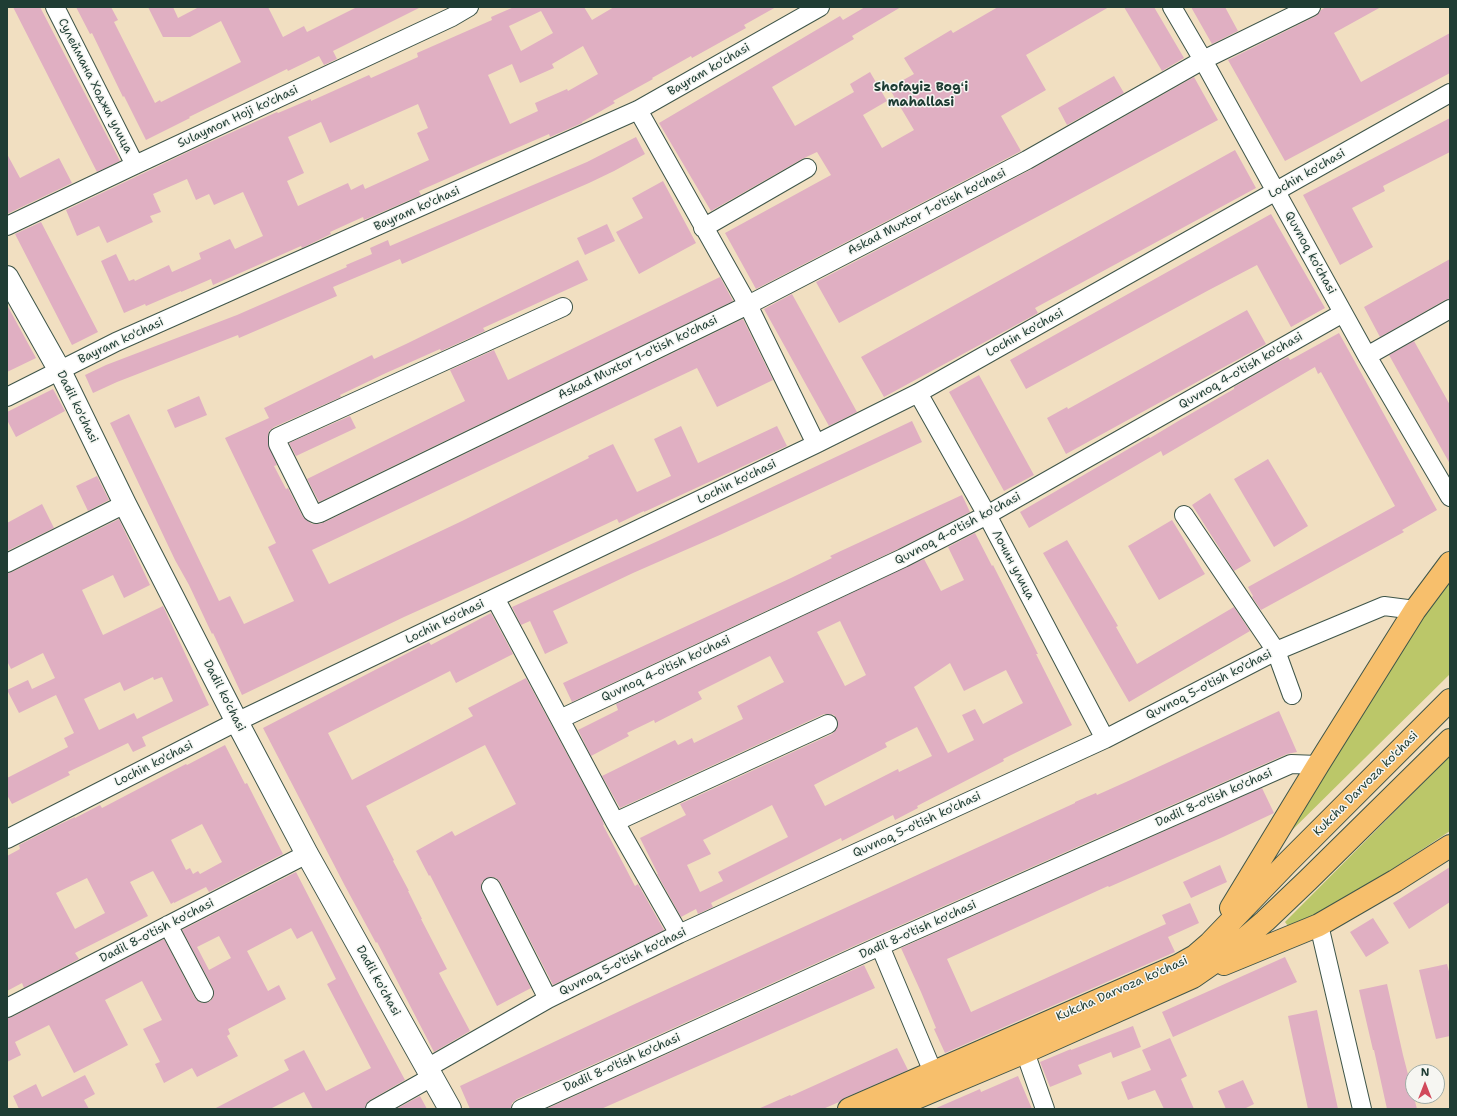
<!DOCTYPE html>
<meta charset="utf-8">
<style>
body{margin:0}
#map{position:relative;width:1457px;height:1116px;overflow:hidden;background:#f1dfc1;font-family:"Shantell Sans",sans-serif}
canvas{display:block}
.frame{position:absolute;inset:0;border:8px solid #1f3d34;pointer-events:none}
.north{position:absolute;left:1405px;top:1064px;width:40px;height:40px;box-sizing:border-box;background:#f6f6f2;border:1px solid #a0aca6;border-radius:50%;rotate:0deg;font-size:11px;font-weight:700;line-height:16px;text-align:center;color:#1f3d34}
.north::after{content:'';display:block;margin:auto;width:14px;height:18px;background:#d1495b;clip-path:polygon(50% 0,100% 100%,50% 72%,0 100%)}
</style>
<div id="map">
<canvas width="1457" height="1116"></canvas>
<div class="frame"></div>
<div class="north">N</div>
</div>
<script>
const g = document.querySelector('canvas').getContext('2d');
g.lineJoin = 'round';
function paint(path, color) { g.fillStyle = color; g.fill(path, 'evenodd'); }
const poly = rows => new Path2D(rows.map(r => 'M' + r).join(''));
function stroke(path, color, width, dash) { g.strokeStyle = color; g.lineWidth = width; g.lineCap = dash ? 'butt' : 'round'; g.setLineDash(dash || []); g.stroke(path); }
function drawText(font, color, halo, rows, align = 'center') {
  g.font = font + ' "Shantell Sans",sans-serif'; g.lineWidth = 3; g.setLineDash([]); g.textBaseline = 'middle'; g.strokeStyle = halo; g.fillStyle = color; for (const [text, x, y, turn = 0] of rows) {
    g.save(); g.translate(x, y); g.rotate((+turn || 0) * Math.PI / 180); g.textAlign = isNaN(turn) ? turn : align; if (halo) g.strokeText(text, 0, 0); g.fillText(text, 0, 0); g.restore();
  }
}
const green = poly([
 [1450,579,1450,674,1279,843,1428,608],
 [1450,756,1450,831,1344,901,1300,923,1288,926,1285,922]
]);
const building = poly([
 [13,7,40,7,120,161,97,172],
 [76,7,111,7,118,20,114,22,155,103,160,100,161,102,241,62,221,21,190,37,163,37,148,7,173,7,178,18,199,7,268,7,283,37,304,26,307,32,357,7,421,7,333,51,337,59,324,65,319,56,288,71,287,69,189,117,190,118,146,140,124,96,123,97,92,33,90,34],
 [514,7,584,7,592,20,614,7,776,7,744,25,746,28,692,58,691,56,652,78,653,79,613,101,615,103,582,122,582,123,550,137,549,134,480,164,419,191,421,195,364,220,363,217,330,232,331,234,302,248,301,246,213,285,211,279,181,292,181,291,146,306,145,304,124,313,101,261,116,254,129,281,134,279,135,281,169,265,172,272,201,259,199,253,230,239,235,249,263,236,243,192,214,205,209,194,196,200,187,179,153,194,161,212,150,216,153,222,107,243,99,226,77,236,66,210,190,151,277,112,278,113,311,99,311,101,369,75,371,78,418,57,417,53,492,20,491,17],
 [541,11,553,33,521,51,509,26],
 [583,46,598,74,568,91,567,89,535,103,538,111,510,124,488,75,512,64,520,83,554,68,552,64],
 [418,104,428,128,417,133,429,160,365,189,363,184,351,190,348,183,298,206,287,181,304,173,288,137,321,122,330,143],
 [865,7,901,7,852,36,854,39,772,87,795,126,854,92,850,84,870,72,887,101,863,115,882,148,914,130,889,88,914,74,904,58,951,30,953,33,998,7,1109,7,1026,55,1046,90,1001,116,1021,151,756,289,725,233,831,175,817,152,802,159,711,211,659,123,840,16,843,20],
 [1124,7,1154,7,1184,58,1162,71],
 [1191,7,1225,7,1238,31,1212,44],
 [1326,7,1381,7,1334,33,1361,82,1450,33,1450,73,1285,161,1228,60,1316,16,1321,10],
 [1114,76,1124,93,1067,125,1058,108],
 [1194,77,1218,120,839,323,816,282,1032,169],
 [1450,118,1450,152,1383,186,1385,191,1352,208,1373,247,1340,265,1303,195],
 [636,137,645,154,614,171,589,183,402,264,400,259,333,287,337,296,239,338,238,335,117,382,93,393,85,375,106,365,237,315,347,267,346,265,372,254,370,248,388,240,390,246,587,162],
 [1235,150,1256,188,1035,308,1038,313,884,397,861,357],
 [7,154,20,178,59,158,72,183,7,214],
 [663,181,696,243,639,274,616,232,643,218,632,198],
 [1271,214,1325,308,1291,327,1257,265,1209,290,1026,389,1010,360],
 [41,222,98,332,72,345,15,234],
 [607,224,615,241,585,255,577,238],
 [1450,259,1450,299,1445,300,1380,337,1364,307],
 [578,260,588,280,483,328,485,331,441,351,440,349,386,373,340,395,341,397,274,427,269,431,268,437,268,444,277,465,274,466,286,489,288,488,303,517,312,524,319,524,325,522,743,319,773,380,717,407,697,368,312,550,329,584,462,521,589,458,588,456,613,444,637,492,671,476,654,439,681,426,698,463,777,426,787,446,644,512,644,511,619,523,617,519,519,565,404,617,242,695,213,633,212,634,189,585,175,560,110,423,129,414,219,601,230,596,244,624,294,601,268,547,276,543,225,438,269,418,264,408,372,355,374,359,406,344],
 [720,277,733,301,319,502,307,479,465,401,450,370,494,350,508,380],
 [792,294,857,412,829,426,764,309],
 [7,305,36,358,7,372],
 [1247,310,1266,344,1066,454,1047,418,1067,407,1068,409],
 [1339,333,1437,510,1402,530,1404,532,1261,610,1252,597,1253,596,1248,587,1395,506,1321,372,1318,374,1315,367,1163,456,1161,451,1029,528,1020,512,1149,437,1150,438,1180,420,1234,389,1234,387,1276,363,1288,357,1290,360],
 [1414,341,1450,405,1450,464,1389,355],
 [979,375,1034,475,1004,491,949,392],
 [53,389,65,411,16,437,7,420,7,412],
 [199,396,207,415,175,428,167,410],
 [350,416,356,428,296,456,289,443],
 [912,421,922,442,722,534,633,573,553,611,568,643,545,654,530,621,521,625,512,607,658,541],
 [1268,459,1308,526,1274,547,1234,479],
 [97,476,109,500,88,511,76,486],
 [1210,493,1251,561,1234,571,1192,505],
 [962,495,970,512,898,549,572,702,563,683,791,578,832,558,830,556],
 [42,504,54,528,7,551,7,523],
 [119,519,150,585,124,598,113,575,82,590,103,635,163,606,209,705,142,737,146,746,133,752,128,743,68,772,70,775,12,804,7,795,7,778,68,747,64,738,74,733,56,695,19,713,7,690,28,680,32,689,55,678,43,653,11,669,7,661,7,573,12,572],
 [153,677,154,680,162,677,173,701,137,719,134,713,99,730,84,699,120,682,124,691],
 [1172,520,1205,574,1159,600,1128,546],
 [975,533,992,566,993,565,1038,654,1036,654,1072,725,1003,759,1004,761,917,806,918,808,895,820,893,815,842,841,841,838,711,903,713,907,698,914,696,909,681,917,657,874,658,874,640,838,686,815,680,804,832,734,836,730,838,725,837,719,834,715,829,714,824,714,620,808,602,776,675,740,678,745,692,738,694,743,743,719,737,706,784,682,770,656,698,692,702,699,655,723,654,720,627,733,629,736,591,756,578,730,618,710,616,704,924,559,941,591,964,580,948,547],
 [840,621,866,675,845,686,817,632],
 [950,663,964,691,1006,670,1023,703,983,724,975,709,962,715,974,740,948,753,914,687],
 [917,727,932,756,899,772,898,769,825,806,814,785,887,747,885,743],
 [772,805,788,837,718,872,723,881,700,892,687,865,711,854,703,840],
 [1067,540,1118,626,1116,627,1137,664,1234,607,1250,631,1129,702,1043,553],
 [491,613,513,654,456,683,450,671,328,733,352,780,473,716,468,708,526,678,602,819,604,825,603,825,635,886,638,884,664,930,553,985,500,882,496,878,492,877,487,878,482,882,481,887,482,892,531,988,497,1006,430,875,429,876,416,851,452,831,455,836,516,804,485,745,366,806,394,860,393,861,409,891,408,891,422,919,421,919,447,969,439,973,470,1031,434,1052,377,942,376,943,345,886,263,728,429,642,431,645],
 [1279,711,1297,752,1287,754,876,936,517,1099,512,1103,511,1109,470,1109,460,1086,637,1003,1075,803,1075,802,1096,793,1097,795,1126,782],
 [225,745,245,784,247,783,283,854,209,892,206,887,174,903,174,902,171,904,153,871,130,882,148,916,75,953,79,959,24,988,22,983,7,991,7,856,20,849,19,845,54,827,75,817,75,818,100,805,102,808,186,764,187,765],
 [202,824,222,862,200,874,198,871,193,874,190,868,186,870,171,840],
 [87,878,105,913,75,929,56,893],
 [1262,788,1274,813,1223,837,1109,887,1108,886,947,959,971,1012,1166,924,1162,915,1190,903,1199,923,1168,937,1175,952,945,1053,934,1029,936,1028,921,992,901,948],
 [1220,865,1227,882,1191,898,1183,882],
 [1450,867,1450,902,1409,929,1393,903],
 [296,872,363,1002,405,1080,370,1100,366,1104,365,1109,313,1109,304,1092,270,1109,214,1109,289,1070,284,1060,304,1050,326,1091,371,1068,327,984,336,979,312,931,297,939,291,928,247,951,268,991,279,985,286,999,228,1029,230,1034,227,1036,238,1056,197,1077,192,1068,164,1083,155,1064,160,1062,143,1029,162,1020,142,981,105,1000,128,1045,74,1073,49,1025,15,1042,21,1055,7,1062,7,1018,12,1017,164,939,195,998,199,1002,203,1003,209,1002,213,998,214,993,213,988,182,930],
 [219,936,231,958,209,970,197,947],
 [1373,918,1389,943,1366,957,1350,932],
 [1285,957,1297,982,1173,1037,1162,1012],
 [1447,964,1450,975,1450,1036,1436,1039,1419,970],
 [864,965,875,988,601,1109,546,1109],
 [1387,984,1403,1055,1417,1109,1387,1109,1374,1050,1373,1050,1359,990],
 [1317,1010,1324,1044,1338,1109,1308,1109,1288,1016],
 [1133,1026,1141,1047,1113,1058,1111,1052,1078,1065,1082,1074,1050,1087,1040,1062,1071,1049,1071,1050],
 [1170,1038,1187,1076,1181,1079,1194,1109,1164,1109,1155,1090,1128,1100,1121,1082,1151,1070,1142,1050],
 [897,1048,908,1070,844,1098,839,1102,823,1109,758,1109,790,1095,791,1096],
 [85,1075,95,1094,84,1100,89,1109,19,1109,13,1096,36,1084,42,1097],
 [1018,1076,1032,1109,934,1109,980,1089,981,1092],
 [1243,1080,1254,1104,1244,1109,1226,1109,1218,1091],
 [420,1096,427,1109,396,1109]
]);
const minor = poly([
 [55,7,135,165],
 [1172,7,1203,60,1367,356,1450,497],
 [638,110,748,305,816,444],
 [7,226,135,165,452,17,469,7],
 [703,228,807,168],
 [563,307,278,437,278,444,312,512,316,514,320,513,748,305,1027,160,1203,60,1311,7],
 [1367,356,1450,309],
 [918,393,987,515,1105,739],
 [7,397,116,342,638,110,820,7],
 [1184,515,1276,651,1292,695],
 [7,563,125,504],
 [495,598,615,822,679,934],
 [560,719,903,558,987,515,1343,313],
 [615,822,828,724],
 [7,839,232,724,816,444,918,393,1450,93],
 [491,887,548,999],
 [168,925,204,993],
 [1319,925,1362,1109],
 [880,946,938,1084],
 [7,1008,307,854],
 [1025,1052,1045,1109],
 [427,1068,548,999,679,934,1105,739,1276,651,1384,606,1415,610],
 [375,1109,432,1077],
 [521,1109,880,946,1291,764,1318,765]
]);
const tertiary = poly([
 [7,277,60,371,125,504,237,722,307,854,450,1109]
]);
const primary = poly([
 [1231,908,1318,765,1415,610,1450,563],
 [1224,964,1319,925,1395,881,1450,846],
 [849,1109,1179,965,1195,956,1210,943,1287,863,1450,700],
 [890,1109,1025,1052,1193,977,1229,952,1265,921,1308,880,1450,740]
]);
const streetNames = [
 ["Bayram ko'chasi",709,70,-30],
 ["Сулеймана Ходжи улица",95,86,63],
 ["Sulaymon Hoji ko'chasi",238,117,-25],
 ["Lochin ko'chasi",1307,174,-30],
 ["Bayram ko'chasi",417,209,-24],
 ["Askad Muxtor 1-o'tish ko'chasi",927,212,-27],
 ["Quvnoq ko'chasi",1310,253,61],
 ["Lochin ko'chasi",1025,333,-29],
 ["Bayram ko'chasi",121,341,-25],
 ["Askad Muxtor 1-o'tish ko'chasi",638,358,-26],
 ["Quvnoq 4-o'tish ko'chasi",1241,371,-30],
 ["Dadil ko'chasi",77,407,64],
 ["Lochin ko'chasi",737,482,-26],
 ["Quvnoq 4-o'tish ko'chasi",958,529,-28],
 ["Лочин улица",1013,565,62],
 ["Lochin ko'chasi",445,622,-26],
 ["Quvnoq 4-o'tish ko'chasi",666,669,-25],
 ["Quvnoq 5-o'tish ko'chasi",1209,685,-27],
 ["Dadil ko'chasi",224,696,63],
 ["Lochin ko'chasi",154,764,-27],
 ["Kukcha Darvoza ko'chasi",1366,784,-45],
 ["Dadil 8-o'tish ko'chasi",1214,798,-24],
 ["Quvnoq 5-o'tish ko'chasi",917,825,-25],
 ["Dadil 8-o'tish ko'chasi",918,930,-24],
 ["Dadil 8-o'tish ko'chasi",157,931,-27],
 ["Quvnoq 5-o'tish ko'chasi",623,962,-26],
 ["Dadil ko'chasi",378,981,61],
 ["Kukcha Darvoza ko'chasi",1122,989,-24],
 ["Dadil 8-o'tish ko'chasi",622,1063,-24]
];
const neighbourhoodNames = [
 ["Shofayiz Bogʻi",921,88],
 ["mahallasi",921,103]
];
paint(green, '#bbc769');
paint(building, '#e0afc2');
stroke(minor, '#3e5549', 20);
stroke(tertiary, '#3e5549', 24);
stroke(primary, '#3e5549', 24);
stroke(minor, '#fff', 18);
stroke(tertiary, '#fff', 22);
stroke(primary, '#f7bf6c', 22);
drawText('12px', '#1f3d34', '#f6f6f2', streetNames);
drawText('bold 13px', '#1f3d34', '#f6f6f2', neighbourhoodNames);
</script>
